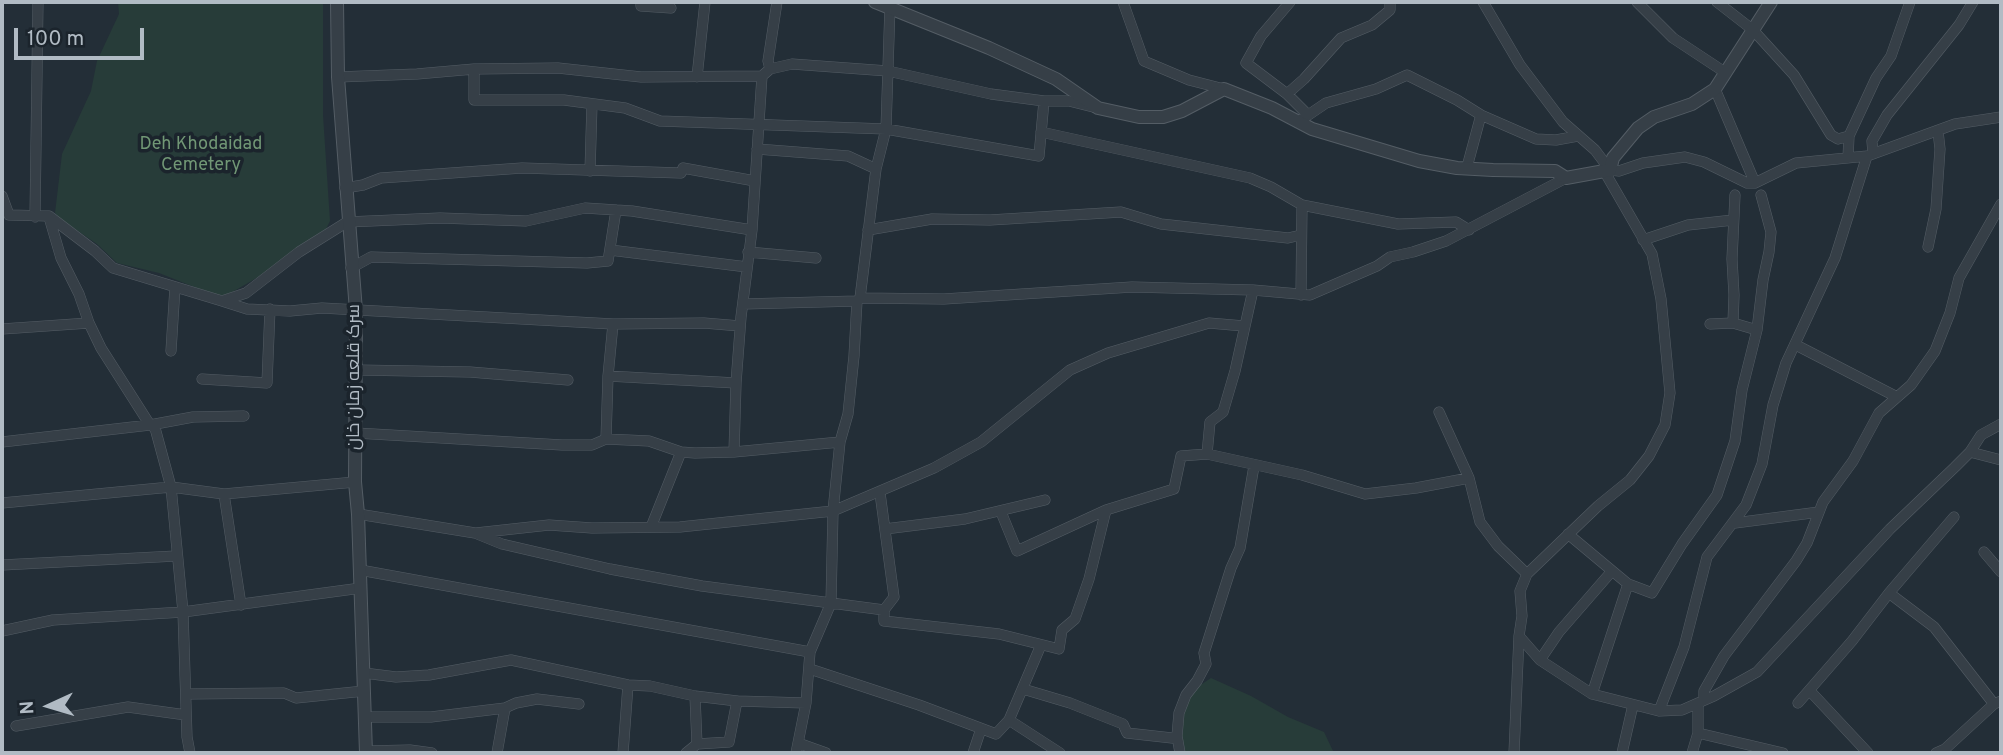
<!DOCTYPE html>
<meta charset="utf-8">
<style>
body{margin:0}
#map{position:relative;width:2003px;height:755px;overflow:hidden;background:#232e37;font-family:Overpass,sans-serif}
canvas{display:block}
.frame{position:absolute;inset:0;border:4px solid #b1bbc4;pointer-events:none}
.north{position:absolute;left:14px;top:671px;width:70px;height:70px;-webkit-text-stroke:5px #1b242c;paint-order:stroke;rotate:266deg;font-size:19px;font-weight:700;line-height:28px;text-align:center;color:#b1bbc4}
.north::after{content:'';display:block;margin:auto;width:24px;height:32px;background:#b1bbc4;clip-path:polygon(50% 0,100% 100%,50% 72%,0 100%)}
.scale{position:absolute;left:14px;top:28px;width:130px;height:32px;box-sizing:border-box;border:4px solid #b1bbc4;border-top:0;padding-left:9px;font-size:21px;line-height:24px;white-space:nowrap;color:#b1bbc4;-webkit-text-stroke:5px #1b242c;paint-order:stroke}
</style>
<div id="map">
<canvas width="2003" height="755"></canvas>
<div class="frame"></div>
<div class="north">N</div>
<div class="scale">100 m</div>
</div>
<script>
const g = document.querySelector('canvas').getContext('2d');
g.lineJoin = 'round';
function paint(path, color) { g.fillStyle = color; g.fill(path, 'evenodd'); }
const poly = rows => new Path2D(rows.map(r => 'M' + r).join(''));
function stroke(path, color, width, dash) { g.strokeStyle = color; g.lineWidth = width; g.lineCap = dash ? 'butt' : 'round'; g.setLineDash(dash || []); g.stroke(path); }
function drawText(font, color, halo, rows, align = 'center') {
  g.font = font + ' Overpass,Cairo,sans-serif'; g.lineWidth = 7; g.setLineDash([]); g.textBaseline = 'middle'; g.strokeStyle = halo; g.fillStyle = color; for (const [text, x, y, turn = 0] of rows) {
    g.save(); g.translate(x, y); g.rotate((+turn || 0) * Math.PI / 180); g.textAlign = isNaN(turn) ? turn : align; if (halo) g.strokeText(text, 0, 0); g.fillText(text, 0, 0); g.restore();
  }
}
const green = poly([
 [118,2,323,2,323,115,330,221,326,229,272,269,222,298,159,273,117,263,97,244,59,218,55,213,62,154,91,91,97,61,119,14],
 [1211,678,1251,696,1288,717,1324,732,1334,753,1184,753,1180,721,1190,692]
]);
const minor = poly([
 [641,2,641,6,671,8],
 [1123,2,1144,61,1189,80,1224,89],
 [1290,2,1261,36,1246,63,1287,94,1308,115],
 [1483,2,1520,65,1563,122,1595,150,1610,170,1619,171,1643,163,1685,157,1704,162,1747,183,1755,183,1796,163,1867,156,1955,124,2001,117],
 [1637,2,1673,38,1726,73],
 [1717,2,1753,30,1794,75,1831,135,1838,139,1849,136],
 [474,69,474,100,564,100,625,108,660,121,886,129,1039,156,1044,101],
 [770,69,768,61,777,2],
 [338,77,417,74,474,69,558,68,641,77,762,76,770,69,792,64,888,71,991,94,1044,101,1069,101,1093,107],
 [697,77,705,2],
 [1715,89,1755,183],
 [1287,94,1304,79,1341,38,1372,25,1390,10,1390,2],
 [1481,115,1536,139,1556,140,1578,136],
 [1298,122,1326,103,1376,89,1407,75,1457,100,1481,115,1467,167],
 [1041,132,1250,178,1271,187,1302,205,1398,224,1456,222,1469,230],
 [757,149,848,156,876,169],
 [1873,154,1872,141,1887,115,1959,25,1973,2],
 [1848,158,1849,136,1876,78,1891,56,1910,2],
 [590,171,592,104],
 [345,188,363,185,381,178,522,168,681,173,683,168,755,181],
 [2,196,9,215,49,216,95,251,113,268,222,301,246,293,299,252,347,222,440,218,526,221,585,208,632,211,752,230],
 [35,217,38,2],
 [49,217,61,258,79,294,89,323,101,348,150,425,155,428,171,487,183,612,187,737,190,753],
 [868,230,932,219,990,220,1121,212,1161,224,1288,238,1301,235],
 [1643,240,1688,225,1733,220],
 [1928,247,1936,209,1940,149,1938,131],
 [610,250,747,267],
 [748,252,816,258],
 [351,268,371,257,587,263,608,261,616,210],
 [1301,295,1302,205],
 [860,298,944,299,1132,287,1253,290,1310,295,1377,266,1390,257,1413,252,1446,241,1566,178],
 [222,301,247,309,290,311,322,308,613,324,704,323,740,326],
 [743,304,857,301],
 [1733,323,1734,295,1732,259,1735,195],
 [1710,324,1733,323,1757,330],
 [2,329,89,323],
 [1796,345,1897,397],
 [171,351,175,287],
 [357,370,470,372,568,380],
 [608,376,736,383],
 [202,379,267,383,270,309],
 [1439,412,1469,478,1480,522,1498,546,1527,574],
 [356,433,562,445,592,445,606,439,649,441,681,452,695,453,734,452,840,442],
 [606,439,608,376,613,324],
 [2,442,150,425,193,417,244,416],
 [734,452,736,383,741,317,752,230,762,76],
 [1970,452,2001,460],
 [1207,454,1210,422,1223,412,1235,371,1253,290],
 [880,493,894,597,884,610],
 [224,494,241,605],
 [2,503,171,487,224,494,355,482],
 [1001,512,1017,551,1106,510,1174,489,1181,456,1207,454,1302,475,1365,494,1416,488,1469,478],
 [358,514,475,533,502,544,610,569,702,586,884,610,884,621,999,634,1059,649,1062,630,1075,619,1089,579,1106,510],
 [1735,523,1819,512],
 [651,527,681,452],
 [885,529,965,519,1045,500],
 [476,533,549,525,592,528,680,527,833,511,934,468,981,442,1070,370,1108,353,1209,323,1244,326],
 [1568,534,1628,584,1652,593,1682,544,1717,495,1735,441,1742,390,1757,330,1763,280,1769,252,1771,232,1761,195],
 [1984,552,2001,572],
 [2,565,176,556],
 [360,570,810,652],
 [1889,593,1934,627,1994,704],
 [2,631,53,620,183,612,361,588],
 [1519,636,1540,660,1592,694,1659,711,1682,710,1714,696,1757,672,1890,529,1955,467,1970,452,1981,435,2001,424],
 [1540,660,1559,632,1612,571],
 [810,669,919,705,996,734,1009,720,1041,645],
 [364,673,396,677,429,675,511,660,628,685,650,686,695,696,737,701,806,703],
 [1023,689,1070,703,1123,724,1127,733,1172,738,1177,736],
 [1810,691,1868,753],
 [186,694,284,693,296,698,364,691],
 [1592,694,1628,584],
 [695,696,697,744],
 [1704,700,1704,691,1724,656,1796,561,1807,543,1823,502,1853,461,1879,413,1911,385,1935,351,1950,313,1959,278,2001,204],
 [1798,703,1852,641,1889,593,1954,517],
 [1659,711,1684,647,1707,557,1746,505,1762,464,1773,405,1786,363,1835,258,1867,156],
 [364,717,431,717,505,708,516,703,537,699,579,704],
 [1009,720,1060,753],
 [16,726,128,707,186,715],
 [1698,733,1783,753],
 [798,743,826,753],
 [365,751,410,750,432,753],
 [497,753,505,708],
 [623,753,628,685],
 [686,753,697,744,729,742,737,701],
 [796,753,806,703,810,652,831,603,833,511,840,442,848,414,854,356,857,301,860,298,876,169,886,129,890,6],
 [973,753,981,729],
 [1180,753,1177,736,1179,713,1186,695,1197,681,1206,664,1204,653,1231,568,1240,548,1254,466],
 [1514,753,1519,636,1522,616,1520,591,1527,574,1598,506,1630,480,1649,456,1665,425,1670,393,1661,299,1652,254,1603,169],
 [1622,753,1633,705],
 [1692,753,1698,733,1698,703],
 [1936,753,1945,749,1994,704,2001,701]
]);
const tertiary = poly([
 [337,2,338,77,356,311,355,482,358,514,366,753],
 [875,2,989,48,1056,79,1098,108,1139,117,1163,117,1182,111,1224,89,1272,108,1312,129,1419,161,1457,168,1493,170,1555,171,1566,178,1610,170,1613,158,1638,128,1654,117,1692,104,1715,89,1771,2]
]);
const parkNames = [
 ["Deh Khodaidad",201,145],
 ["Cemetery",201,166]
];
const streetNames = [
 ["سرک قلعه زمان خان",355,377,-90]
];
paint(green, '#273c39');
stroke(minor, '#545d65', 11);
stroke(tertiary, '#545d65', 14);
stroke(minor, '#363f47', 10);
stroke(tertiary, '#363f47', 12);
drawText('18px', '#719775', '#1b242c', parkNames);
drawText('18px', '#b1bbc4', '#1b242c', streetNames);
</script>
